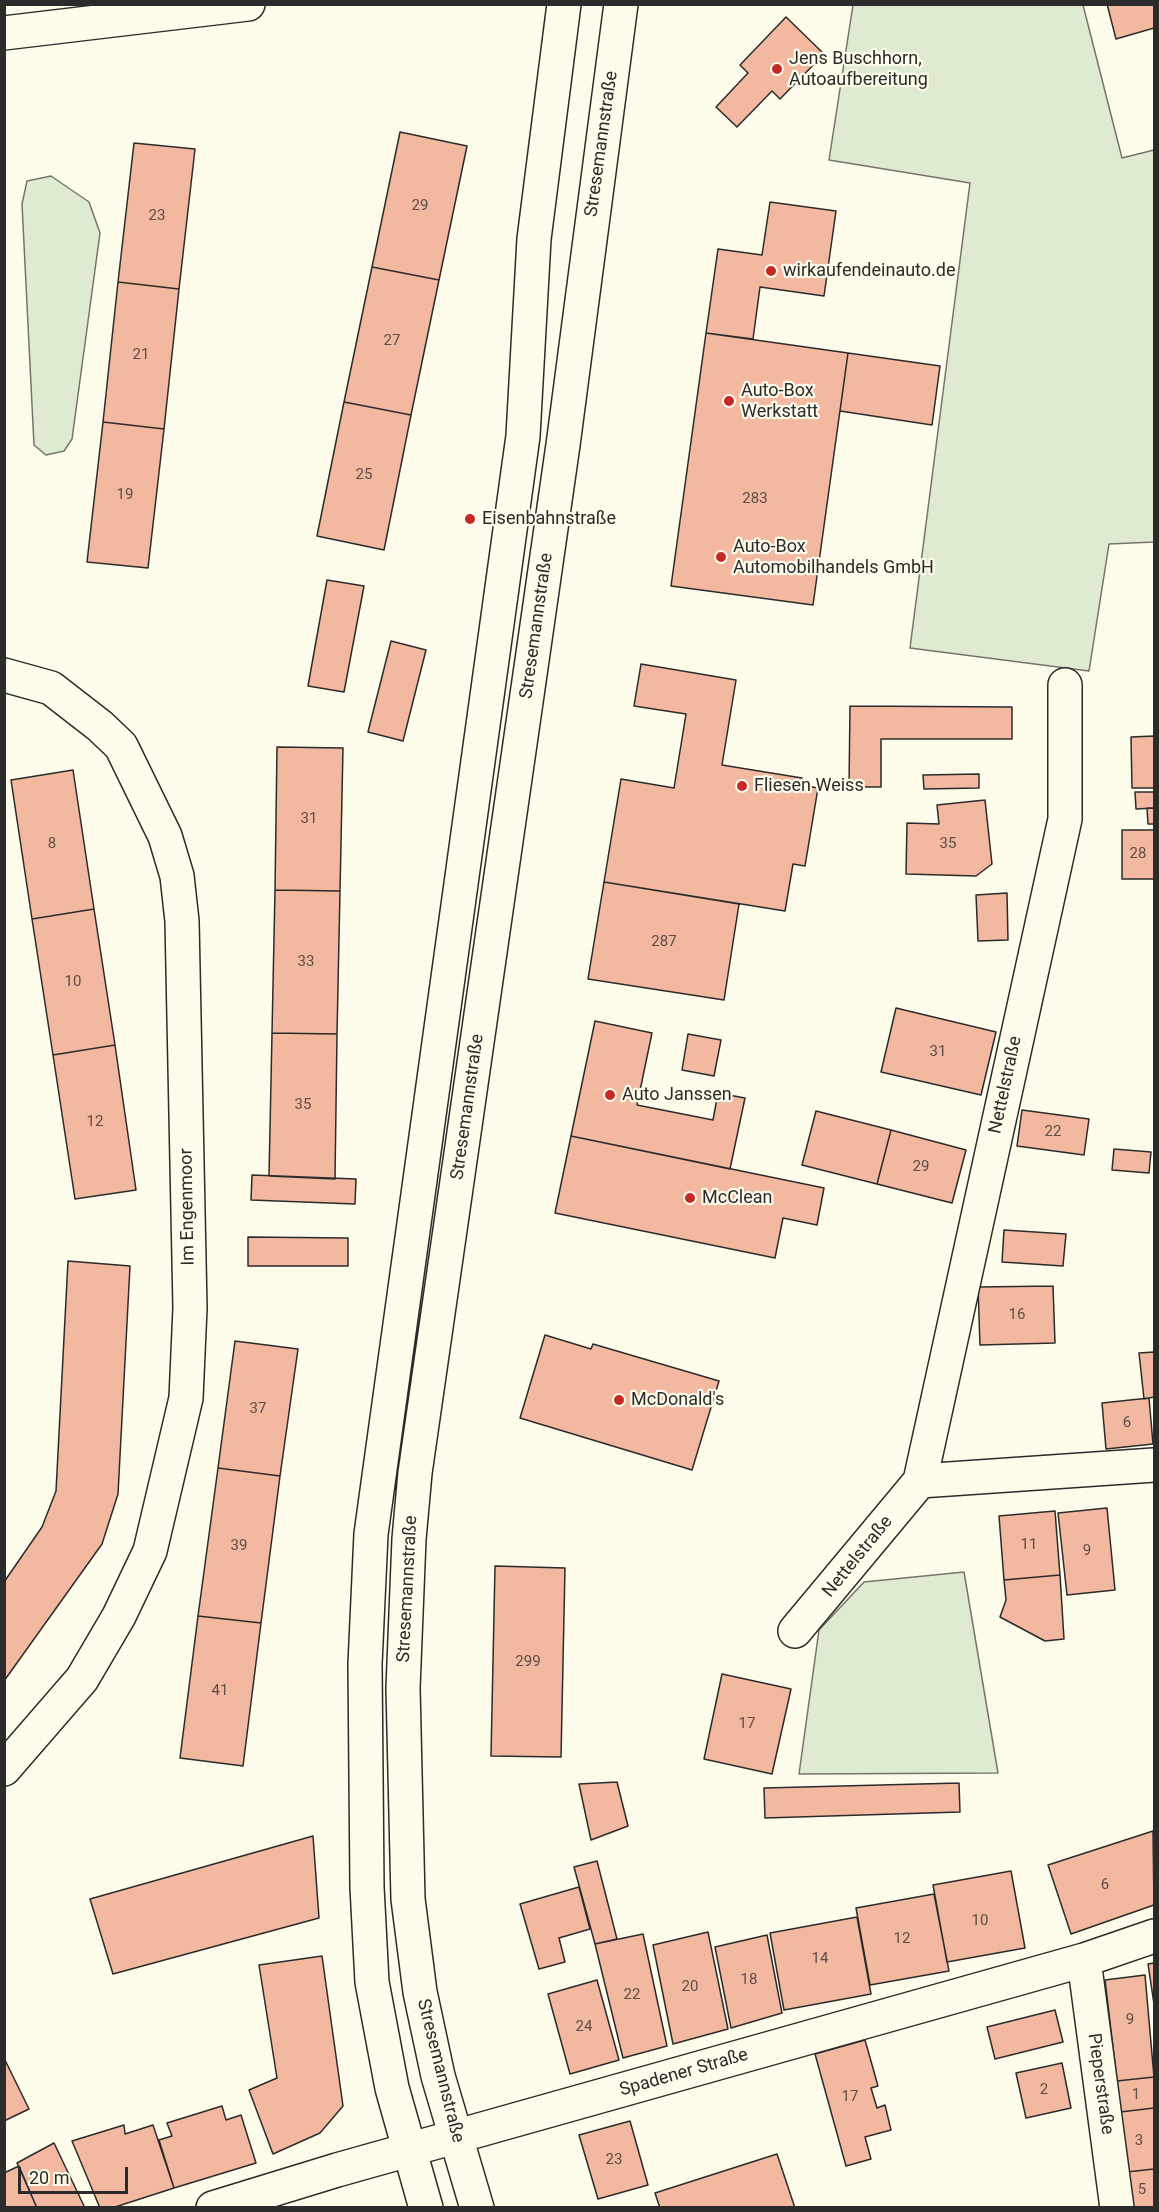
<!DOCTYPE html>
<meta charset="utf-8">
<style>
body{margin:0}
#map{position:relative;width:1159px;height:2212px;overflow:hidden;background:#fdfbea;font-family:Roboto,sans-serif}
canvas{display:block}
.frame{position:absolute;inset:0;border:6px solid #2b2b2b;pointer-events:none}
.scale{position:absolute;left:18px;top:2167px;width:110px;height:27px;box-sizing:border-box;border:3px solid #2b2b2b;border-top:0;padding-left:8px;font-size:18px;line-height:21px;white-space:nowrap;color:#2b2b2b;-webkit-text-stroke:4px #fdfbea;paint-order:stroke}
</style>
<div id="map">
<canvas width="1159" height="2212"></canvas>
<div class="frame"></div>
<div class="scale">20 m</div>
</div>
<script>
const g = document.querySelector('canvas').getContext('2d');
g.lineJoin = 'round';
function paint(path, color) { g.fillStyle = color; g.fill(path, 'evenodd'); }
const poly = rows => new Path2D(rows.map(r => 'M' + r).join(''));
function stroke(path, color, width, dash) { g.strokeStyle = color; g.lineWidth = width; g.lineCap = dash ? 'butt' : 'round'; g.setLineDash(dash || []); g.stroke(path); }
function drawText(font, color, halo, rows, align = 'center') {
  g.font = font + ' Roboto,sans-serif'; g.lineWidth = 4.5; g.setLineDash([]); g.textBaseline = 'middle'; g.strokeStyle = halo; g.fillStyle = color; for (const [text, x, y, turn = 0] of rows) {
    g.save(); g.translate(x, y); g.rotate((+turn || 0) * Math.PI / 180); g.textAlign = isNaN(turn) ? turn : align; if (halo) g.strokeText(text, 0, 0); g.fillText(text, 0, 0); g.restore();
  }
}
const green = poly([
 [853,5,1083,5,1122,158,1154,150,1154,542,1109,544,1089,671,910,648,970,183,829,160,853,5],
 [51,176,89,202,100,233,72,439,64,451,46,455,34,445,22,204,27,181,51,176],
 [964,1572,998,1773,799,1774,819,1630,864,1582,964,1572]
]);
const building = poly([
 [1107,4,1154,4,1154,28,1116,39,1107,4],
 [786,17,824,54,780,99,772,91,737,127,716,107,748,73,740,65,786,17],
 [400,132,467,146,439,280,372,267,400,132],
 [134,143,195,149,179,289,118,282,134,143],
 [770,202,836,211,824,296,760,287,753,339,706,333,718,249,762,255,770,202],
 [372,267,439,280,411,415,344,402,372,267],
 [118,282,179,289,164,429,103,422,118,282],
 [706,333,848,353,813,605,671,586,706,333],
 [848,353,940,366,932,425,840,411,848,353],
 [344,402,411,415,384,550,317,536,344,402],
 [103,422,164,429,148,568,87,562,103,422],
 [327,580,364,586,344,692,308,686,327,580],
 [391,641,426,650,403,741,368,732,391,641],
 [641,664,736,680,722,765,802,778,801,785,818,788,805,866,793,864,785,911,604,882,621,779,674,788,686,714,634,706,641,664],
 [850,706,1012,707,1012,739,881,739,881,787,849,787,850,706],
 [1154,736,1154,788,1132,788,1131,737,1154,736],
 [277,747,343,748,340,891,275,890,277,747],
 [73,770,94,909,32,919,11,780,73,770],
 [979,774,979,788,924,789,923,775,979,774],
 [1135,792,1154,792,1154,808,1136,809,1135,792],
 [985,800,992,864,976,876,906,874,907,823,939,824,937,805,985,800],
 [1147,808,1154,808,1154,824,1148,824,1147,808],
 [1122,830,1154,830,1154,879,1122,879,1122,830],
 [604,882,739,904,724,1000,588,979,604,882],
 [275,890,340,891,337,1034,272,1033,275,890],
 [1007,893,1008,940,978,941,976,895,1007,893],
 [94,909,115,1045,53,1055,32,919,94,909],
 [896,1008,996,1032,981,1095,881,1072,896,1008],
 [595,1021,652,1033,637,1105,713,1120,718,1093,745,1098,730,1169,571,1136,595,1021],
 [272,1033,337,1034,335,1179,269,1176,272,1033],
 [688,1034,721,1040,714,1076,682,1070,688,1034],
 [115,1045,136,1190,75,1199,53,1055,115,1045],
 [1022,1110,1089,1119,1084,1155,1017,1146,1022,1110],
 [816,1111,891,1130,877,1184,802,1165,816,1111],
 [891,1130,966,1150,952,1203,877,1184,891,1130],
 [571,1136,824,1188,817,1225,783,1218,775,1258,555,1213,571,1136],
 [1114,1149,1151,1152,1149,1173,1112,1170,1114,1149],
 [252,1175,356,1179,355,1204,251,1200,252,1175],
 [1004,1230,1066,1234,1063,1266,1002,1262,1004,1230],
 [248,1237,348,1238,348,1266,248,1266,248,1237],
 [68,1261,130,1266,118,1494,102,1544,4,1681,4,1582,42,1527,56,1491,68,1261],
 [1053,1286,1055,1343,980,1345,978,1287,1053,1286],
 [545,1335,591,1349,593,1344,719,1381,692,1470,520,1418,545,1335],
 [235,1341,298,1349,280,1476,218,1468,235,1341],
 [1154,1352,1154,1397,1144,1399,1139,1353,1154,1352],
 [1149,1398,1153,1444,1106,1449,1102,1403,1149,1398],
 [218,1468,280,1476,261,1623,198,1616,218,1468],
 [1107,1508,1115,1590,1067,1595,1058,1513,1107,1508],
 [1055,1511,1060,1575,1004,1580,999,1516,1055,1511],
 [495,1566,565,1568,561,1757,491,1756,495,1566],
 [1060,1575,1064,1639,1045,1641,1000,1617,1006,1600,1004,1580,1060,1575],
 [198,1616,261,1623,243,1766,180,1758,198,1616],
 [722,1674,791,1689,772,1774,704,1759,722,1674],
 [617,1782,628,1826,591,1840,579,1784,617,1782],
 [959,1783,960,1812,765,1818,764,1788,959,1783],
 [1153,1831,1154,1905,1071,1934,1048,1865,1153,1831],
 [313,1836,319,1918,113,1974,90,1899,313,1836],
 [597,1861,617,1939,595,1944,574,1867,597,1861],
 [1011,1871,1025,1948,947,1962,933,1885,1011,1871],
 [579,1887,590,1929,559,1938,565,1962,539,1969,520,1904,579,1887],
 [934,1894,949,1971,870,1985,856,1908,934,1894],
 [857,1917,871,1994,784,2010,770,1933,857,1917],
 [708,1932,728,2029,673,2044,653,1945,708,1932],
 [643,1934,667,2046,623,2058,595,1944,643,1934],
 [767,1935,782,2013,731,2028,715,1947,767,1935],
 [322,1956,343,2106,320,2133,273,2154,249,2090,277,2078,259,1965,322,1956],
 [1154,1963,1154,2004,1148,1964,1154,1963],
 [1145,1975,1154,2077,1117,2081,1105,1980,1145,1975],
 [597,1980,619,2060,570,2074,548,1994,597,1980],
 [1055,2010,1063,2042,995,2059,987,2027,1055,2010],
 [865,2040,878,2086,871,2088,877,2108,885,2105,891,2130,865,2137,871,2159,846,2166,815,2054,865,2040],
 [4,2058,29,2109,4,2121,4,2058],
 [1062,2063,1071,2108,1026,2118,1016,2073,1062,2063],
 [1154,2077,1154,2108,1120,2112,1117,2081,1154,2077],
 [222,2106,226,2120,241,2115,256,2163,174,2188,159,2140,172,2136,167,2123,222,2106],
 [1154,2108,1154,2169,1127,2172,1120,2112,1154,2108],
 [630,2121,648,2185,598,2199,579,2135,630,2121],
 [124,2125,125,2134,153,2125,174,2188,112,2208,100,2208,72,2141,124,2125],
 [54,2143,85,2208,37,2208,17,2163,54,2143],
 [777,2154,795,2208,660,2208,655,2193,777,2154],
 [19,2166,37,2208,4,2208,4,2173,19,2166],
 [1154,2169,1154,2208,1130,2208,1127,2172,1154,2169]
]);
const minor = poly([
 [4,33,248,4],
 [4,675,51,688,100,726,121,746,165,836,177,876,182,921,190,1308,186,1398,150,1551,119,1616,82,1679,4,1769],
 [920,1481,1154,1465],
 [795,1631,920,1481,1065,819,1065,685],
 [1084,1960,1117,2208],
 [213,2208,337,2170,1084,1960,1154,1936]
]);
const major = poly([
 [426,2208,392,2088,372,1982,367,1887,365,1664,371,1534,523,436,534,239,564,4],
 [477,2208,438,2076,420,1992,408,1899,403,1688,409,1539,415,1473,563,445,621,4]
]);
const markers = [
 [777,69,6,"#c62828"],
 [771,271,6,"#c62828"],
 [729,401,6,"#c62828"],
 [470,519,6,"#c62828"],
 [721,557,6,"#c62828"],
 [742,786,6,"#c62828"],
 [610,1095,6,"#c62828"],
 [690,1198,6,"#c62828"],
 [619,1400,6,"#c62828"]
];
const numberNames = [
 ["29",420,206],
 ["23",157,216],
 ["27",392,341],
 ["21",141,355],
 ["25",364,475],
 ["19",125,495],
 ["283",755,499],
 ["31",309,819],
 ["8",52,844],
 ["35",948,844],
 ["28",1138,854],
 ["287",664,942],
 ["33",306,962],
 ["10",73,982],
 ["31",938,1052],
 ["35",303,1105],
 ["12",95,1122],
 ["22",1053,1132],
 ["29",921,1167],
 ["16",1017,1315],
 ["37",258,1409],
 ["6",1127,1423],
 ["11",1029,1545],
 ["39",239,1546],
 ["9",1087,1551],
 ["299",528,1662],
 ["41",220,1691],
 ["17",747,1724],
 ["6",1105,1885],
 ["10",980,1921],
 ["12",902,1939],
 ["14",820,1959],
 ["18",749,1980],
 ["20",690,1987],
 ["22",632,1995],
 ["9",1130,2020],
 ["24",584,2027],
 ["2",1044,2090],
 ["1",1136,2095],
 ["17",850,2097],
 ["3",1139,2141],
 ["23",614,2160],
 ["5",1142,2190]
];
const poiNames = [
 ["Jens Buschhorn,",789,59],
 ["Autoaufbereitung",789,80],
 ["wirkaufendeinauto.de",783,271],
 ["Auto-Box",741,391],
 ["Werkstatt",741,412],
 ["Eisenbahnstraße",482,519],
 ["Auto-Box",733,547],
 ["Automobilhandels GmbH",733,568],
 ["Fliesen Weiss",754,786],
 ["Auto Janssen",622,1095],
 ["McClean",702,1198],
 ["McDonald's",631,1400]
];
const streetNames = [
 ["Stresemannstraße",602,144,-82],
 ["Stresemannstraße",537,626,-82],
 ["Nettelstraße",1006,1085,-78],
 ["Stresemannstraße",468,1107,-82],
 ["Im Engenmoor",188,1207,-91],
 ["Nettelstraße",858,1557,-51],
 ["Stresemannstraße",408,1589,-87],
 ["Stresemannstraße",440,2071,76],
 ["Spadener Straße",684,2073,-16],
 ["Pieperstraße",1100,2084,82]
];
paint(green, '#deebd1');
stroke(green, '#74746e', 1.5);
paint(building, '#f2b8a0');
stroke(building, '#2b2b2b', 1.5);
stroke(minor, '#2b2b2b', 36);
stroke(major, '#2b2b2b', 36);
stroke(minor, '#fdfbea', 33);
stroke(major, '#fdfbea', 33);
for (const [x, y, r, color] of markers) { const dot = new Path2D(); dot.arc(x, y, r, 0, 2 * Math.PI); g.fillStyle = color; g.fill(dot); stroke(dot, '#fdfbea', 2); }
drawText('15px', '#5d4e48', null, numberNames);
drawText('18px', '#2b2b2b', '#fdfbea', poiNames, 'left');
drawText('18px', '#2b2b2b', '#fdfbea', streetNames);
</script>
